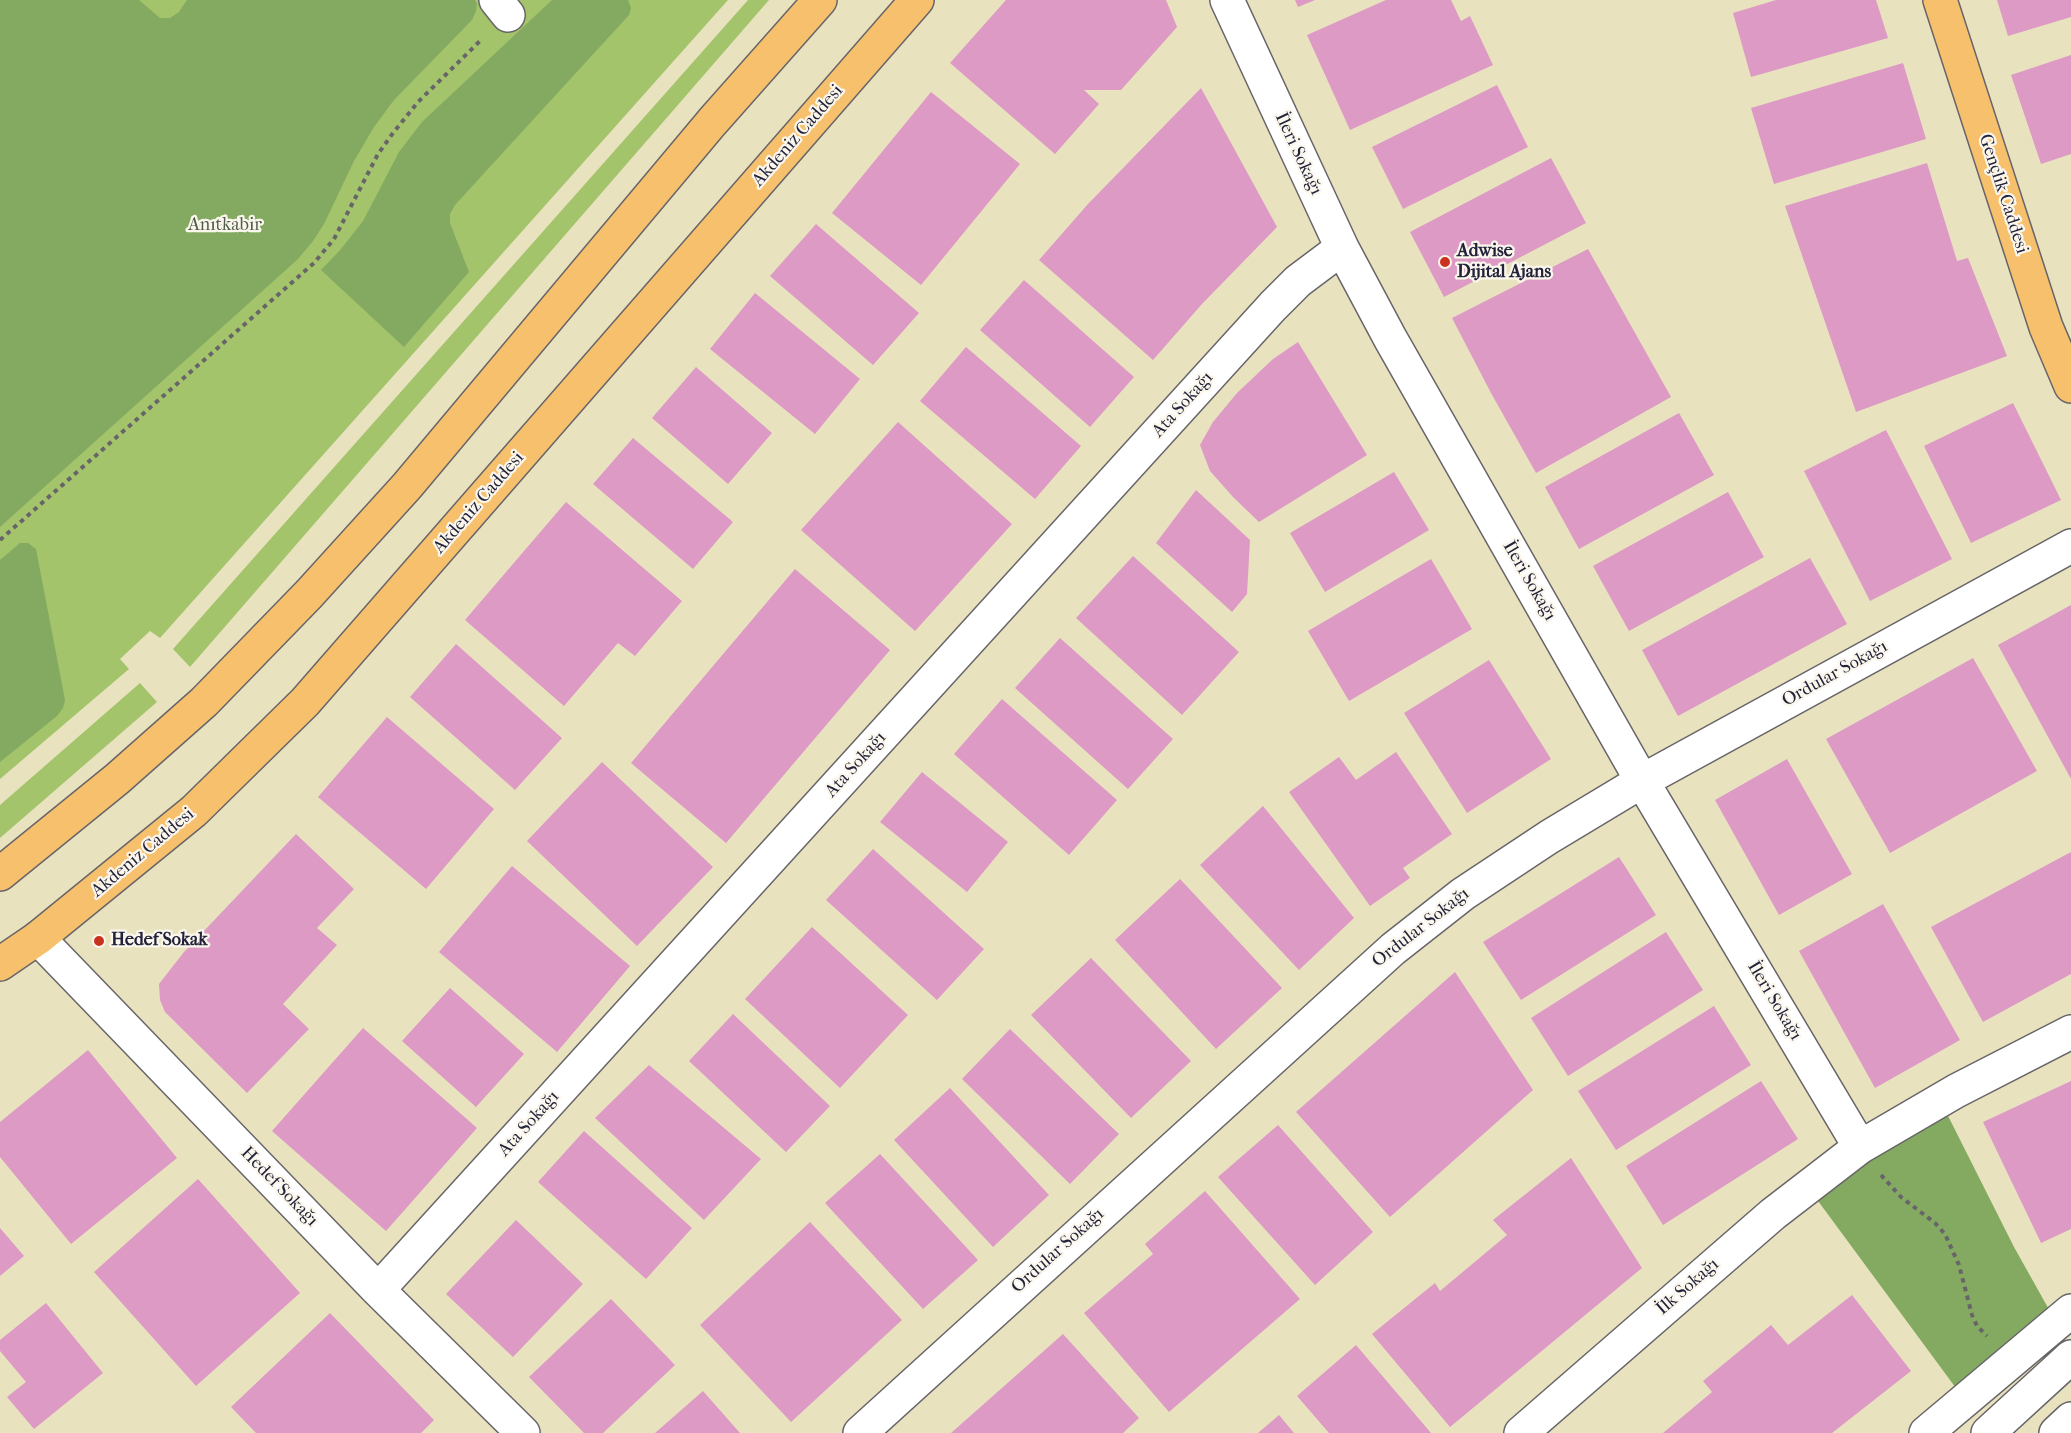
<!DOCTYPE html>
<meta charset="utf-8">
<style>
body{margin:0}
canvas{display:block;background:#e9e2bf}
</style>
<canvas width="2071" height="1433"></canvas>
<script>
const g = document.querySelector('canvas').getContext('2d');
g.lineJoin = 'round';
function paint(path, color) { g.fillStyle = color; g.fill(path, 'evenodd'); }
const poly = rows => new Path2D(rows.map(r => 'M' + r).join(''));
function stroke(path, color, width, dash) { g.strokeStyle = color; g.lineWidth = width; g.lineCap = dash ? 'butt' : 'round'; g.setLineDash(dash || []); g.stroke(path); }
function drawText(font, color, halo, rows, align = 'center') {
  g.font = font + ' "IM FELL French Canon",serif'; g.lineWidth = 4.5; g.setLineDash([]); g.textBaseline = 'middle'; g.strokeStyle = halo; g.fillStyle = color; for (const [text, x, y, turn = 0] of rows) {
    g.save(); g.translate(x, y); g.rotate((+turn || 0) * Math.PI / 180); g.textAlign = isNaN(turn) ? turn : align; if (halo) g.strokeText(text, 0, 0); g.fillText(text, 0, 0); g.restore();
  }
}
const green = poly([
 [0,0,728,0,160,638,150,631,120,659,129,669,0,779],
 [748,0,769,0,190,667,173,649],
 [140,683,157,702,0,838,0,805]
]);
const forest = poly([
 [0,0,139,0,160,18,170,18,179,12,187,0,475,0,477,4,476,11,472,20,394,100,374,127,354,161,324,224,313,241,298,259,0,527],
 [552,0,628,0,631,8,629,15,455,205,450,214,450,223,469,272,404,347,321,270,341,249,363,221,399,152,422,122],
 [20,543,28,543,36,549,65,700,63,708,57,716,0,762,0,560],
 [1940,1100,2014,1247,2056,1322,1964,1399,1807,1186]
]);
const building = poly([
 [1006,0,1166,0,1177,27,1121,90,1084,90,1099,104,1055,154,950,63],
 [1295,0,1315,0,1298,7],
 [1386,0,1451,0,1461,21,1470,16,1493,65,1350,130,1307,35],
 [1776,0,1876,0,1888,38,1751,77,1733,13],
 [1997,0,2071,0,2071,17,2008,36],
 [2071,55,2071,154,2041,164,2011,75],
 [1903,63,1926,139,1774,184,1751,108],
 [1497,85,1528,147,1403,209,1372,147],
 [1201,88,1277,227,1202,304,1153,360,1039,260,1088,204],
 [931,92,1020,164,921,285,832,213],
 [1551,158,1586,223,1444,297,1410,232],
 [1927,163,1957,261,1968,258,2007,356,1856,412,1785,206],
 [816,224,919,313,873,365,770,276],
 [1588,249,1671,397,1536,473,1491,393,1452,318],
 [1024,280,1134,377,1090,427,980,330],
 [755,293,860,379,815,434,710,349],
 [1298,342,1367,455,1259,522,1233,497,1210,471,1200,445,1213,422,1237,393,1273,359],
 [966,347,1081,446,1035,499,920,401],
 [696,367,772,433,728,484,652,418],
 [2013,403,2061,500,1971,543,1924,446],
 [1679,413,1714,475,1579,549,1545,487],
 [898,422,1012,524,915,631,801,530],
 [1886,430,1952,559,1870,601,1804,471],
 [633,438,733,522,693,569,593,484],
 [1394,472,1429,530,1325,592,1290,533],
 [1196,490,1250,540,1247,594,1232,612,1156,543],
 [1728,492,1764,557,1629,631,1593,566],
 [566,502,682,601,635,656,618,643,564,706,465,620],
 [1133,556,1239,652,1182,715,1076,618],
 [1810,558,1847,624,1678,716,1642,650],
 [1431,559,1472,629,1349,701,1308,631],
 [795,569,890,650,726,843,631,763],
 [2071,605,2071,779,1998,645],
 [1060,638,1173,739,1128,789,1015,688],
 [456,644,562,738,515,790,410,697],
 [1973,658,2037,771,1890,853,1826,739],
 [1489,660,1551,759,1467,813,1404,713],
 [1002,699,1117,800,1069,855,954,754],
 [387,717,494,809,426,889,318,797],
 [1396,752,1452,834,1403,868,1410,878,1370,906,1289,792,1339,757,1356,780],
 [1787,759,1852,874,1779,915,1715,800],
 [602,762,713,867,637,946,527,841],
 [922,772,1008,842,967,892,880,822],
 [1263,806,1354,918,1299,970,1200,865],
 [296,834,354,889,317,928,337,945,283,1004,309,1029,247,1093,165,1012,160,1000,159,984,184,952],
 [873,849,984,949,937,1000,826,900],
 [2071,852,2071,974,1983,1022,1931,927],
 [1619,857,1656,915,1521,1000,1483,942],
 [512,866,630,966,557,1052,439,952],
 [1180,879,1282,988,1216,1049,1115,940],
 [1883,904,1960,1040,1875,1088,1799,951],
 [812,927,908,1015,840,1088,745,999],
 [1666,932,1703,990,1568,1076,1531,1018],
 [1091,958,1191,1061,1131,1118,1031,1015],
 [1455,972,1533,1090,1390,1217,1296,1112],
 [450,988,524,1054,476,1107,402,1041],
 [1714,1006,1751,1065,1616,1150,1578,1091],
 [733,1014,830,1106,786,1152,689,1061],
 [363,1028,477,1128,386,1231,272,1131],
 [1010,1029,1119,1134,1070,1184,962,1079],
 [88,1050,177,1158,71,1244,0,1157,0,1122],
 [649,1065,761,1159,704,1220,595,1118],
 [1761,1081,1798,1139,1663,1225,1626,1166],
 [2071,1081,2071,1229,2041,1243,1983,1122],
 [950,1088,1049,1195,993,1247,894,1140],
 [1278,1125,1373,1232,1315,1285,1218,1177],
 [584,1131,692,1228,646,1279,538,1182],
 [880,1154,978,1260,923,1309,825,1203],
 [1571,1158,1642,1268,1450,1427,1372,1334,1435,1283,1440,1291,1507,1235,1493,1220],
 [198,1179,300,1293,196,1386,94,1272],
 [1205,1191,1300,1299,1169,1412,1084,1313,1153,1254,1145,1244],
 [516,1220,583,1284,513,1357,446,1294],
 [810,1222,902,1320,791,1422,700,1325],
 [0,1228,24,1256,0,1276],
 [1852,1295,1911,1371,1832,1433,1663,1433,1712,1392,1703,1381,1771,1325,1788,1345],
 [611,1299,675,1365,603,1433,584,1433,529,1377],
 [46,1303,103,1373,34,1429,7,1397,26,1382,0,1351,0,1340],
 [330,1313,434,1420,421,1433,256,1433,231,1407],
 [1063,1334,1139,1418,1123,1433,951,1433],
 [1356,1345,1431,1433,1329,1433,1297,1396],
 [703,1391,740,1433,655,1433],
 [1279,1415,1294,1433,1258,1433]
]);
const path = poly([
 [0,540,314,263,334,239,378,154,393,133,418,102,482,39],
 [1881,1175,1901,1197,1935,1223,1945,1234,1959,1265,1972,1315,1977,1326,1987,1336]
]);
const minor = poly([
 [496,0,508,15],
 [1227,0,1342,248,1390,338,1642,781,1860,1147],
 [38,938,378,1290,523,1433],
 [378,1290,1273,306,1298,281,1342,248],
 [860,1433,1393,949,1463,894,1549,837,1642,781,2071,546],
 [1521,1433,1773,1214,1860,1147,1956,1091,2071,1032],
 [1926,1433,2071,1311],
 [1988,1433,2071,1357],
 [2056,1433,2071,1419]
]);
const major = poly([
 [1940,0,2046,327,2071,386],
 [0,874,117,779,204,702,309,594,407,486,712,122,820,0],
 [0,964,38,938,194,811,305,702,917,0]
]);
const markers = [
 [1445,262,6,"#c8321e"],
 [99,941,6,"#c8321e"]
];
const streetNames = [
 ["Akdeniz Caddesi",798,136,-49],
 ["İleri Sokağı",1298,154,65],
 ["Gençlik Caddesi",2003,194,72],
 ["Ata Sokağı",1183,405,-48],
 ["Akdeniz Caddesi",479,503,-49],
 ["İleri Sokağı",1529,581,60],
 ["Ordular Sokağı",1835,674,-29],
 ["Ata Sokağı",856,765,-48],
 ["Akdeniz Caddesi",143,853,-40],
 ["Ordular Sokağı",1421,928,-38],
 ["İleri Sokağı",1774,1001,59],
 ["Ata Sokağı",529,1124,-48],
 ["Hedef Sokağı",279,1187,46],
 ["Ordular Sokağı",1058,1251,-42],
 ["İlk Sokağı",1688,1287,-41]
];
const parkNames = [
 ["Anıtkabir",225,226]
];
const poiNames = [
 ["Adwise",1457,252],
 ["Dijital Ajans",1457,273],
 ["Hedef Sokak",111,941]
];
paint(green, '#a4c46c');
paint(forest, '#83aa60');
paint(building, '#dc9ac5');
stroke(minor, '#686569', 36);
stroke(major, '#686569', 36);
stroke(path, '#686569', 4, [4.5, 4.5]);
stroke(minor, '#fff', 33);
stroke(major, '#f7c06c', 33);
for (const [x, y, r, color] of markers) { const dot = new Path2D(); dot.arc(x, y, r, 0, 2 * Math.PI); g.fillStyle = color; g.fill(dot); stroke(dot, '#fbf7ec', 2); }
drawText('18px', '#22223b', '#fbf7ec', streetNames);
drawText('18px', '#505b4c', '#fbf7ec', parkNames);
drawText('bold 18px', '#22223b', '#fbf7ec', poiNames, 'left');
</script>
